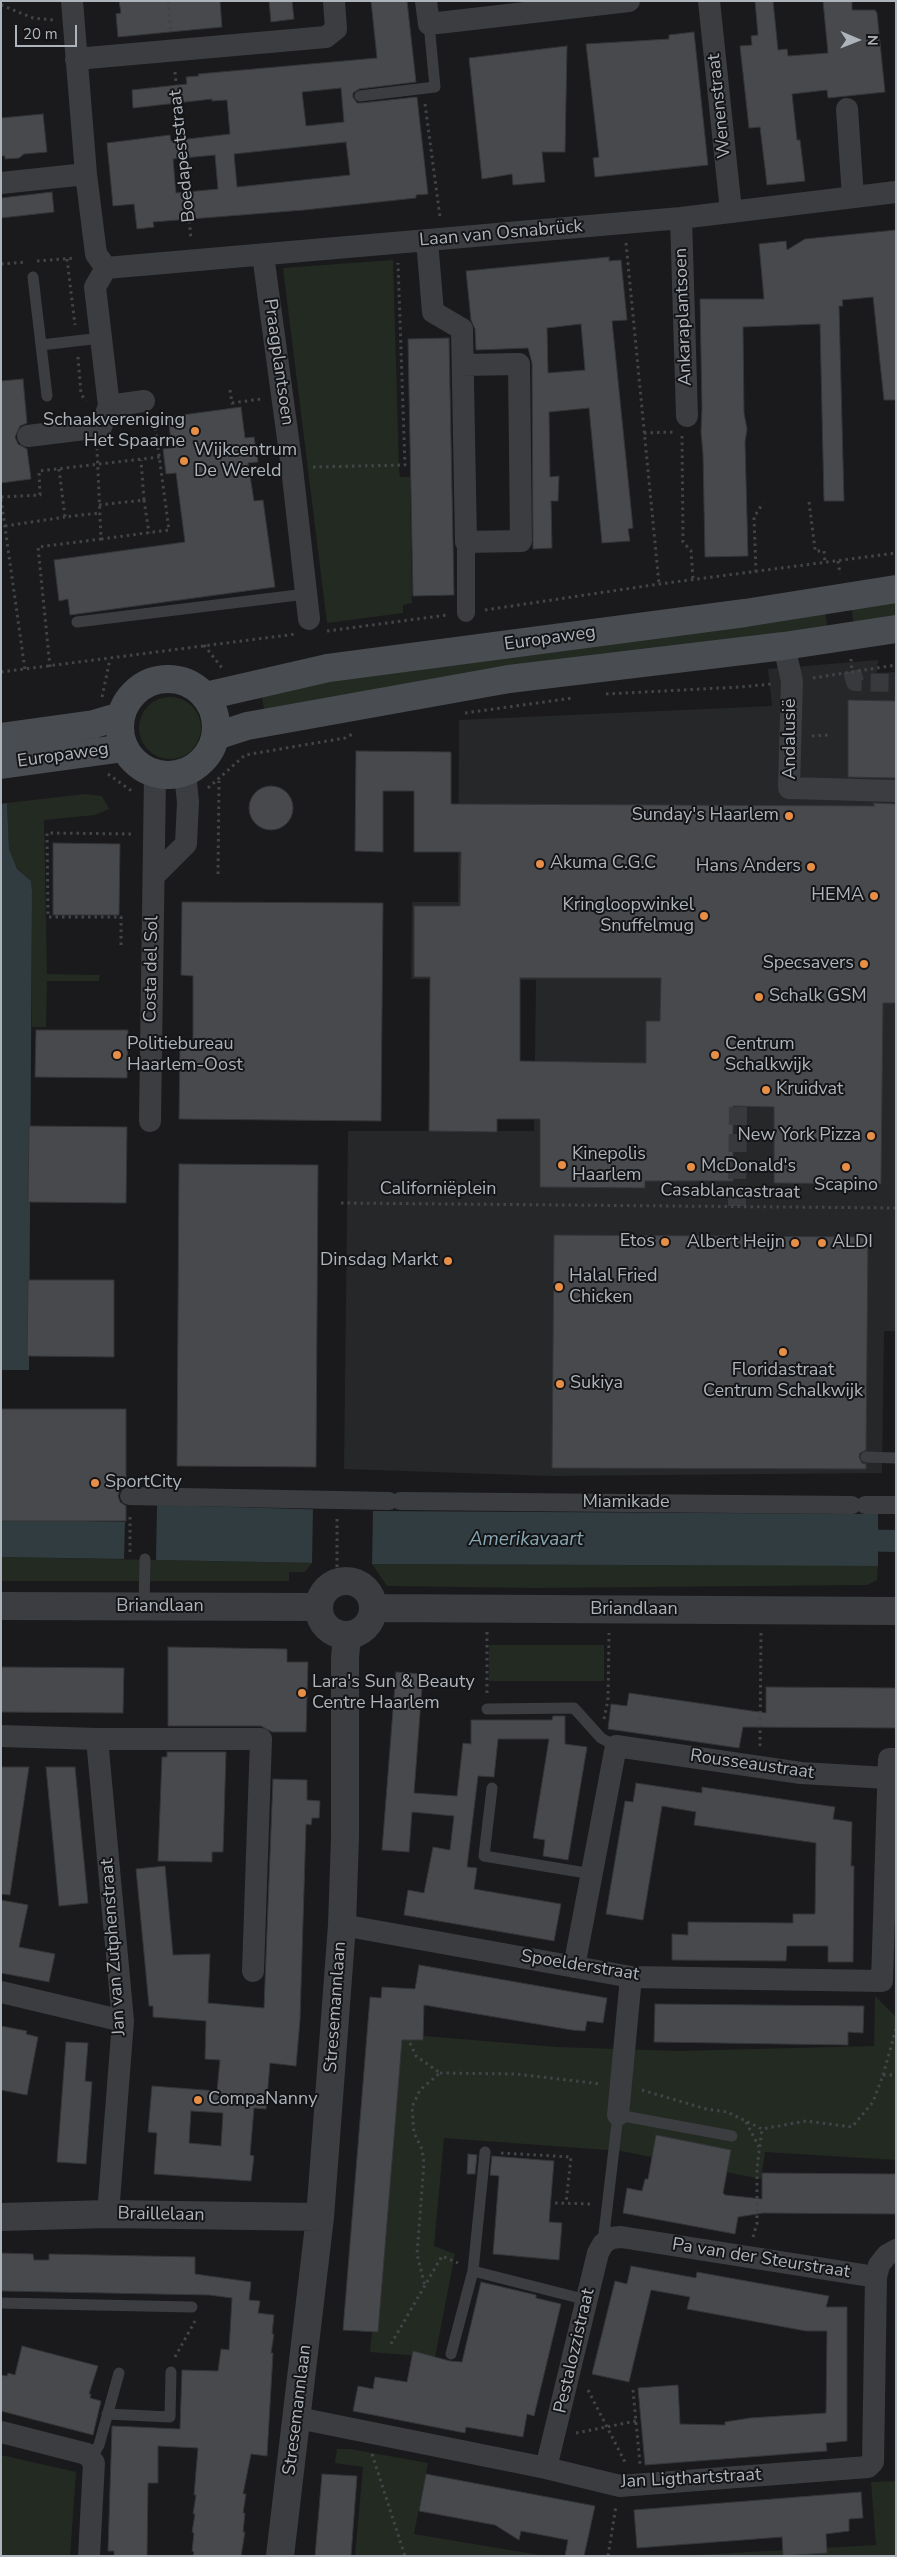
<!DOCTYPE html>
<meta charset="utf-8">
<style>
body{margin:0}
#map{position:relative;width:897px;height:2557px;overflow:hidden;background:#1a1a1c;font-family:"Nunito Sans",sans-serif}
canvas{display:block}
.frame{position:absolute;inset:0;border:2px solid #adb4bb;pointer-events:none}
.north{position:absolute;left:832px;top:15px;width:50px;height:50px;-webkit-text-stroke:4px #151517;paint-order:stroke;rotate:91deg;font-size:14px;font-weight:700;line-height:20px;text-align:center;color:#adb4bb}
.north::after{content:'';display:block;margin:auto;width:18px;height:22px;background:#adb4bb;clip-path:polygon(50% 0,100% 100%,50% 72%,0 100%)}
.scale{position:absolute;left:15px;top:25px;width:62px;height:22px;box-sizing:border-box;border:2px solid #adb4bb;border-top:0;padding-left:6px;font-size:15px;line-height:18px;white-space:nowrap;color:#adb4bb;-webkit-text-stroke:4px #151517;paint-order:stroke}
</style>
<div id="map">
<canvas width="897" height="2557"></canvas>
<div class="frame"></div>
<div class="north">N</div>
<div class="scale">20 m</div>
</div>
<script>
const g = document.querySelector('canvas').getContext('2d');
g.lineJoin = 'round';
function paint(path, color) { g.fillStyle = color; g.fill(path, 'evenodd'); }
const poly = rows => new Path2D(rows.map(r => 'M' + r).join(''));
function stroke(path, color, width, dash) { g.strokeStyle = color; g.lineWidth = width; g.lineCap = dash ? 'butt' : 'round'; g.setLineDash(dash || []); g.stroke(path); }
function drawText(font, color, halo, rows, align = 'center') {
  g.font = font + ' "Nunito Sans",sans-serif'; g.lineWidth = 4; g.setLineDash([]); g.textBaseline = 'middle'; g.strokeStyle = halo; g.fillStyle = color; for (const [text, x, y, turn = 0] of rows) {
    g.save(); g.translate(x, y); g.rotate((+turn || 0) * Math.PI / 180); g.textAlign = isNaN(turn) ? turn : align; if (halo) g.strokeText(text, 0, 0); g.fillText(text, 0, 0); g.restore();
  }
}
const built = poly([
 [878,660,877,673,896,672,896,1331,884,1331,882,1473,552,1476,344,1469,348,1131,534,1131,536,980,411,979,412,902,458,902,459,720,772,706,768,669]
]);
const green = poly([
 [393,260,399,469,400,477,410,477,412,603,403,605,403,613,327,623,283,268],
 [896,596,896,622,854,628,851,602],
 [824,605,828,631,265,714,261,692],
 '139 728a31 31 0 1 1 62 0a31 31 0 1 1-62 0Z',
 [85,794,102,796,109,809,95,815,44,820,47,974,100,975,99,981,47,981,46,1027,32,1027,32,891,31,881,17,869,9,849,7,803],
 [1,1557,312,1563,305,1572,289,1572,289,1581,1,1581],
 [372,1564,878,1566,877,1580,867,1585,535,1588,387,1586],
 [489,1645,604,1645,604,1681,489,1681],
 [875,1996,896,2017,896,2160,765,2152,761,2179,621,2151,444,2138,434,2246,455,2254,435,2357,370,2352,400,2034,557,2047,678,2051,874,2046],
 [337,2449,350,2449,428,2463,414,2534,546,2556,355,2556,363,2467,335,2463],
 [1,2455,76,2472,70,2556,1,2556],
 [896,2481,896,2556,677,2556,876,2545,871,2482]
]);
const water = poly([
 [7,803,9,849,17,869,31,881,32,891,29,1370,1,1370,1,804],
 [157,1505,373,1511,878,1514,878,1566,372,1564,156,1560],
 [1,1519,125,1522,124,1559,1,1557]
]);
const pier = poly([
 [313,1507,373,1511,372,1566,312,1565],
 [878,1512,881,1514,881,1566,878,1568]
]);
const canal = poly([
 [847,1540,896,1541]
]);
const building = poly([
 [119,1,220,1,222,27,118,37,116,14,121,13,119,1],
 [269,1,292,1,294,19,271,22,269,1],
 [371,1,407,1,416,82,359,89,353,93,353,97,357,103,361,103,417,97,428,194,416,195,416,198,304,210,153,222,154,227,137,229,134,204,113,206,107,143,170,135,171,141,230,134,227,100,212,101,212,99,133,108,132,90,187,84,186,77,199,76,198,74,377,58,371,1],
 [341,88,344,122,306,126,302,92,341,88],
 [346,142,350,175,237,187,234,154,346,142],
 [215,155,218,189,176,193,173,159,215,155],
 [755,1,773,1,778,50,787,49,788,56,828,53,823,1,852,1,852,10,875,10,877,13,885,92,828,98,827,90,792,94,797,140,800,140,805,181,767,185,760,127,749,128,740,46,752,45,751,36,758,35,755,1],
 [694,32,708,165,595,177,593,158,599,157,586,44,669,39,669,35,694,32],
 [567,46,565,152,542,152,545,182,513,185,512,174,482,179,469,58,567,46],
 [43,114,47,152,24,154,19,158,5,159,5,156,1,156,1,118,43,114],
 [52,192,54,212,1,218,1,198,52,192],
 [896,230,896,400,884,400,873,297,842,300,843,306,839,306,844,501,824,501,820,324,743,327,744,413,747,429,745,442,748,556,705,557,703,454,701,432,702,409,700,299,764,299,759,244,786,241,787,250,805,239,896,230],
 [609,257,609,261,621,260,627,320,612,321,633,528,628,529,630,541,602,543,589,408,549,412,550,477,559,476,558,501,551,501,552,548,533,549,532,363,528,348,476,350,475,329,471,320,466,271,609,257],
 [581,324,585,370,548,373,547,328,581,324],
 [449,338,454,595,413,596,408,339,449,338],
 [23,379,27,423,20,426,15,437,18,444,27,449,31,479,1,483,1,381,23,379],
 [241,407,245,438,254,437,258,462,248,463,254,501,263,500,275,587,70,615,68,599,59,601,54,560,185,542,176,473,166,474,163,449,172,448,168,417,241,407],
 [848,700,896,701,896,778,848,777,848,700],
 [356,751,451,752,451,804,875,806,873,803,896,804,896,1003,883,1003,881,1184,774,1183,774,1107,733,1106,733,1181,645,1181,645,1188,540,1187,540,1119,497,1119,497,1132,429,1131,430,977,414,977,414,906,460,906,461,852,414,852,414,791,383,791,383,852,355,851,356,751],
 [520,978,661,978,660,1021,646,1021,646,1063,520,1061,520,978],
 '249 808a22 22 0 1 1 44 0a22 22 0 1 1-44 0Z',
 [53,843,120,844,119,915,53,915,53,843],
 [182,902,383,903,381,1121,179,1119,180,1046,193,1046,193,976,181,975,182,902],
 [36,1030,128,1030,127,1078,35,1077,36,1030],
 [29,1126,127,1127,126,1203,28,1202,29,1126],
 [179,1164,318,1165,316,1467,177,1466,179,1164],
 [554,1235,868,1237,866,1450,860,1453,859,1457,862,1463,866,1464,866,1469,552,1468,554,1235],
 [28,1280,114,1280,114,1357,27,1356,28,1280],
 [1,1409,126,1409,126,1486,120,1490,118,1496,120,1502,126,1506,126,1521,1,1521,1,1409],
 [168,1647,287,1649,287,1662,308,1662,306,1732,272,1732,261,1726,168,1726,168,1647],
 [1,1667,124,1668,123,1713,1,1712,1,1667],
 [396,1672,423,1674,414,1793,457,1796,463,1743,471,1744,471,1720,552,1720,553,1716,565,1716,565,1744,587,1747,568,1860,543,1856,545,1840,533,1838,549,1739,498,1739,494,1777,478,1776,467,1867,477,1868,474,1889,561,1904,554,1941,404,1915,408,1890,424,1893,433,1847,450,1850,454,1816,412,1812,409,1852,382,1850,396,1672],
 [766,1687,896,1688,896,1728,743,1727,739,1748,608,1729,611,1704,627,1706,629,1693,766,1713,766,1687],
 [167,1752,226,1752,223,1852,212,1852,212,1862,158,1861,162,1757,167,1757,167,1752],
 [1,1767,29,1767,10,1895,1,1894,1,1767],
 [46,1767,75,1767,88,1903,59,1906,46,1767],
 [273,1779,307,1780,307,1800,320,1801,319,1818,312,1818,311,1825,306,1824,300,2020,296,2066,270,2063,266,2109,254,2108,250,2155,254,2156,251,2181,154,2174,157,2133,148,2132,152,2086,217,2091,220,2060,205,2059,206,2021,153,2017,153,2006,149,2006,136,1869,165,1866,173,1955,210,1954,208,2003,264,2008,273,1779],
 [191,2111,223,2113,221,2146,189,2143,191,2111],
 [636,1783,702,1793,702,1787,835,1807,833,1819,852,1822,851,1866,854,1866,853,1962,828,1962,828,1946,787,1946,786,1961,672,1960,672,1934,688,1935,688,1922,793,1923,793,1914,815,1914,816,1843,694,1825,696,1812,662,1806,643,1920,606,1914,625,1801,633,1802,636,1783],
 [1,1900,28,1905,19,1947,55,1954,49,1982,1,1973,1,1900],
 [419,1965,607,1998,603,2023,587,2021,585,2031,572,2030,424,2005,423,2040,402,2040,378,2332,343,2330,370,1997,381,1998,382,1987,415,1989,419,1965],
 [655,2004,864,2006,863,2033,848,2032,848,2045,654,2042,655,2004],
 [1,2026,27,2031,26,2034,38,2037,27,2095,1,2090,1,2026],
 [66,2042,88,2043,85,2081,92,2082,86,2164,57,2162,66,2042],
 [656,2135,731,2150,723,2193,725,2195,762,2199,762,2173,896,2174,896,2214,763,2213,738,2217,735,2234,623,2213,627,2188,642,2191,645,2179,648,2179,656,2135],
 [468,2154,477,2155,475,2174,467,2174,468,2154],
 [492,2156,554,2161,549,2222,562,2223,559,2260,493,2254,499,2176,490,2175,492,2156],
 [1,2253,33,2254,34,2260,49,2260,49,2254,195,2257,195,2274,251,2282,249,2300,260,2301,258,2313,274,2315,272,2334,274,2334,271,2353,273,2353,267,2456,251,2454,243,2494,246,2494,243,2513,245,2513,243,2532,245,2532,241,2556,193,2556,194,2552,192,2551,194,2533,192,2532,195,2514,193,2514,196,2495,194,2495,198,2448,158,2446,158,2483,148,2483,147,2556,114,2556,114,2551,108,2551,112,2426,180,2429,182,2370,218,2371,221,2349,229,2350,232,2298,209,2295,1,2291,1,2253],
 [631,2266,696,2278,697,2272,829,2296,826,2307,847,2307,847,2441,826,2443,827,2451,645,2465,638,2388,678,2385,680,2424,725,2425,725,2422,750,2418,826,2413,827,2331,806,2331,687,2309,690,2297,651,2290,629,2382,592,2374,615,2281,627,2284,631,2266],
 [481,2282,536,2295,536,2298,561,2304,534,2416,527,2414,523,2437,466,2427,465,2433,353,2411,358,2386,373,2389,375,2377,407,2382,413,2351,450,2361,462,2362,481,2282],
 [22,2346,98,2366,89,2394,91,2394,90,2398,101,2401,93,2435,1,2411,1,2375,7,2376,8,2373,15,2375,22,2346],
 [322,2474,357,2476,351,2556,315,2556,322,2474],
 [426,2474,595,2506,584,2556,565,2556,568,2540,521,2531,519,2540,495,2525,419,2511,426,2474],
 [861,2492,863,2518,849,2519,849,2531,826,2534,827,2553,783,2556,782,2537,637,2548,634,2510,861,2492]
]);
const pedestrianTunnel = poly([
 [852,671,855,682,896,683],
 [737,1206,738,1107]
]);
const path = poly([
 [168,1,171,30],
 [1,5,33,18,53,20],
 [175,72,191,239],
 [425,104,440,217],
 [626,243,659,584],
 [67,259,75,325],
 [37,261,76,258],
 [1,264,26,262],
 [78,357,81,394,86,401],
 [230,390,232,403,261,399],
 [644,433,674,432],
 [682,436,683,542,691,551,693,579],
 [313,467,405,465,398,263],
 [59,469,65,517,100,513],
 [1,497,40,495,39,471,160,457],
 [1,499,25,670],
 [144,500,149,533],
 [809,502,815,549,815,551,824,551,825,563],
 [99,505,144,500,141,460],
 [5,526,65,517],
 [101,539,169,530,154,418],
 [838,561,840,574],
 [756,572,754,517,763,503],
 [485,610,659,584,896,553],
 [327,631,447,615],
 [204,645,222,668],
 [851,659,852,671],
 [50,667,38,547,101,539,97,449],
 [1,672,296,634],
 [813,678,896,665],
 [606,694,740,687,772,684],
 [102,697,110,659],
 [465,713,573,698],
 [812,736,829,735],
 [108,774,133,792],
 [208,788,245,755,345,738,354,733],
 [218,874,219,781],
 [121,945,121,917,48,917,47,833,134,834],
 [341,1203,896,1208],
 [337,1519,337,1569,342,1580],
 [130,1552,130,1515],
 [487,1632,487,1694],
 [604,1719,608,1700,609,1633],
 [760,1746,761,1632],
 [410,2043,416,2056,440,2073,420,2090,412,2107,414,2133,422,2149,424,2163,417,2254,425,2286],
 [440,2073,516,2074,601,2084],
 [883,2075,896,2029],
 [642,2090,706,2109,727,2112,762,2129,806,2121,852,2127,873,2102,883,2075,896,2075],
 [746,2122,759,2147],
 [501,2153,571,2157,566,2203],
 [555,2203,592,2204],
 [753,2237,757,2223,757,2168,762,2129],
 [391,2344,442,2256,458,2263],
 [175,2357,195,2321],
 [588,2390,626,2464],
 [633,2390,640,2464],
 [576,2433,636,2421],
 [372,2454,405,2556],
 [608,2556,616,2506]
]);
const service = poly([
 [360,96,435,87,429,24],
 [33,277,47,396],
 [41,345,101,338],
 [77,622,306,594],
 [866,1457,896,1458],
 [144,1607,145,1559],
 [487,1709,574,1708,601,1738,616,1746],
 [492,1788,484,1856,592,1874],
 [603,2242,618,2115,732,2136],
 [473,2271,485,2152],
 [1,2303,192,2307],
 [451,2354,473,2271,587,2300],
 [107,2414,170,2417,171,2372],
 [91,2458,99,2445,119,2373]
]);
const pedestrian = poly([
 [466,613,466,542],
 [129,1496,389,1501],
 [400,1501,852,1505],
 [865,1505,896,1505]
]);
const minor = poly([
 [72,1,86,174,96,254,106,268],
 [426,1,429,24,629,1],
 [709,1,731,211],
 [76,59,326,37,336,29,334,1],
 [847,109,853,197],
 [1,183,86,174],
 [681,218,687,416],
 [427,241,433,312,462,329,466,542,521,541,519,364,463,365],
 [263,255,292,468,309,619],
 [106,268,681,218,896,192],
 [109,406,144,401],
 [28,436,101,427,109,406,95,287,106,268],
 [784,646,792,681,789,788,896,791],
 [154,876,186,844,188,802,185,773],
 [150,1121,155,775],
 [1,1736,97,1739,261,1739,253,1971],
 [97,1739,123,2021,108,2214],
 [342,1925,631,1977,882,1981,889,1759,896,1759],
 [574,1967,616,1746,801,1773,888,1778],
 [1,1992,123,2021],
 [618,2115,631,1977],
 [298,2418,546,2468,620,2486,868,2467,873,2462,876,2277,879,2265,887,2255,896,2250],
 [1,2432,87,2454,94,2463,89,2556],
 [546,2468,598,2253,603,2244,611,2238,621,2237,876,2277]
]);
const tertiary = poly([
 '319 1608a27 27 0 1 1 54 0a27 27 0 1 1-54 0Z',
 [1,1606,318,1607],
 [373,1608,896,1611],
 [1,2217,108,2214,320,2217],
 [280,2556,320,2217,342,1925,345,1837,345,1658,347,1635]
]);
const secondary = poly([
 '120 727a48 48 0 1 1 96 0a48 48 0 1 1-96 0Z',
 [206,696,328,668,745,613,896,589],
 [216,736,247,726,509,679,784,646,896,629],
 [1,737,94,724,121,716],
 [1,765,124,748]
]);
const markers = [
 [195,431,5,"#e78e47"],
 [184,461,5,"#e78e47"],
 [789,816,5,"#e78e47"],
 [540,864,5,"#e78e47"],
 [811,867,5,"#e78e47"],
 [874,896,5,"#e78e47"],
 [704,916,5,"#e78e47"],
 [864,964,5,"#e78e47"],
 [759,997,5,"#e78e47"],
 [117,1055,5,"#e78e47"],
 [715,1055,5,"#e78e47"],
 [766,1090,5,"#e78e47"],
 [871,1136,5,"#e78e47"],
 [562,1165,5,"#e78e47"],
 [691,1167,5,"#e78e47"],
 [846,1167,5,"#e78e47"],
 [665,1242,5,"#e78e47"],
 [795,1243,5,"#e78e47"],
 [822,1243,5,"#e78e47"],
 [448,1261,5,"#e78e47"],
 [559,1287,5,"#e78e47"],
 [783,1352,5,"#e78e47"],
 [560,1384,5,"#e78e47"],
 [95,1483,5,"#e78e47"],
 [302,1693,5,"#e78e47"],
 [198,2100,5,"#e78e47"]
];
const streetNames = [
 ["Wenenstraat",720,106,-96],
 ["Boedapeststraat",183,156,-96],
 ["Laan van Osnabrück",501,234,-5],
 ["Ankaraplantsoen",684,317,-92],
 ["Praagplantsoen",278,362,82],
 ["Europaweg",550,639,-8],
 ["Andalusië",791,739,-90],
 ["Europaweg",63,756,-8],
 ["Costa del Sol",152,969,-89],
 ["Californiëplein",438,1190],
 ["Casablancastraat",730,1192,1],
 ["Miamikade",626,1503],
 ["Briandlaan",160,1607],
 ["Briandlaan",634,1610],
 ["Rousseaustraat",752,1765,8],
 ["Jan van Zutphenstraat",114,1947,-94],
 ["Spoelderstraat",580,1966,9],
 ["Stresemannlaan",336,2007,-86],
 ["Braillelaan",161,2215,1],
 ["Pa van der Steurstraat",761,2259,9],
 ["Pestalozzistraat",575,2351,-77],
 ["Stresemannlaan",298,2410,-83],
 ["Jan Ligthartstraat",691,2479,-3]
];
const poiNames = [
 ["Schaakvereniging",185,421,"right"],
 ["Het Spaarne",185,442,"right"],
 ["Wijkcentrum",194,451],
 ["De Wereld",194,472],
 ["Sunday's Haarlem",779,816,"right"],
 ["Akuma C.G.C",550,864],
 ["Hans Anders",801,867,"right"],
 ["HEMA",864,896,"right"],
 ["Kringloopwinkel",694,906,"right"],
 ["Snuffelmug",694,927,"right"],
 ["Specsavers",854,964,"right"],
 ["Schalk GSM",769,997],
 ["Politiebureau",127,1045],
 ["Haarlem-Oost",127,1066],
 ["Centrum",725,1045],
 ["Schalkwijk",725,1066],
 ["Kruidvat",776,1090],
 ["New York Pizza",861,1136,"right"],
 ["Kinepolis",572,1155],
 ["Haarlem",572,1176],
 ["McDonald's",701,1167],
 ["Scapino",846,1186,"center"],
 ["Etos",655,1242,"right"],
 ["Albert Heijn",785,1243,"right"],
 ["ALDI",832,1243],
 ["Dinsdag Markt",438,1261,"right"],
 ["Halal Fried",569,1277],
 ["Chicken",569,1298],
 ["Floridastraat",783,1371,"center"],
 ["Centrum Schalkwijk",783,1392,"center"],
 ["Sukiya",570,1384],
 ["SportCity",105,1483],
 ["Lara's Sun & Beauty",312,1683],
 ["Centre Haarlem",312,1704],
 ["CompaNanny",208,2100]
];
const waterNames = [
 ["Amerikavaart",526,1540]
];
paint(built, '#262729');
paint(green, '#232a22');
paint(water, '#313c40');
paint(pier, '#1a1a1c');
stroke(canal, '#313c40', 22);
paint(building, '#47494c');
stroke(building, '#343538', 1);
stroke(pedestrianTunnel, '#37393c', 18, [18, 9]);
stroke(path, '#414548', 3, [2.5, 4]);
stroke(service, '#3b3d41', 11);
stroke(pedestrian, '#3b3d41', 18);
stroke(minor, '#3b3d41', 22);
stroke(tertiary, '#3b3d41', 28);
stroke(secondary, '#494d51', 28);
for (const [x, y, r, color] of markers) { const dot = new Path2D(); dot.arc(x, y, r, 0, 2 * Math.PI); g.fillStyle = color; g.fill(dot); stroke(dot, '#151517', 2); }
drawText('18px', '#adb4bb', '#151517', streetNames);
drawText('18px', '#adb4bb', '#151517', poiNames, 'left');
drawText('italic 19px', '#87a8b3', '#151517', waterNames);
</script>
